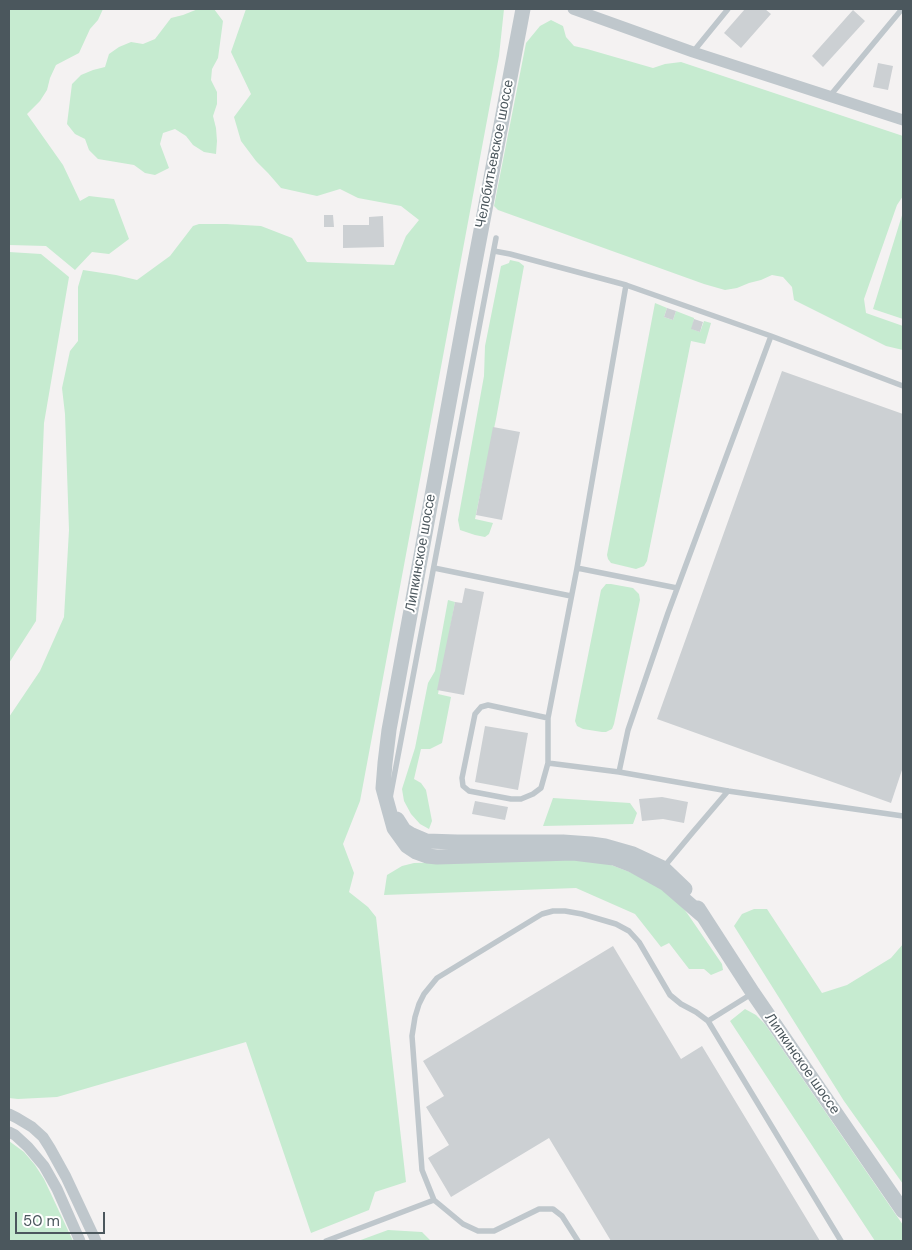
<!DOCTYPE html>
<meta charset="utf-8">
<style>
body{margin:0}
#map{position:relative;width:912px;height:1250px;overflow:hidden;background:#f4f2f2;font-family:"DM Sans",sans-serif}
canvas{display:block}
.frame{position:absolute;inset:0;border:10px solid #4b575d;pointer-events:none}
.scale{position:absolute;left:15px;top:1212px;width:90px;height:22px;box-sizing:border-box;border:2px solid #4b575d;border-top:0;padding-left:6px;font-size:15px;line-height:18px;white-space:nowrap;color:#4b575d;-webkit-text-stroke:4px #fff;paint-order:stroke}
</style>
<div id="map">
<canvas width="912" height="1250"></canvas>
<div class="frame"></div>
<div class="scale">50 m</div>
</div>
<script>
const g = document.querySelector('canvas').getContext('2d');
g.lineJoin = 'round';
function paint(path, color) { g.fillStyle = color; g.fill(path, 'evenodd'); }
const poly = rows => new Path2D(rows.map(r => 'M' + r).join(''));
function stroke(path, color, width, dash) { g.strokeStyle = color; g.lineWidth = width; g.lineCap = dash ? 'butt' : 'round'; g.setLineDash(dash || []); g.stroke(path); }
function drawText(font, color, halo, rows, align = 'center') {
  g.font = font + ' "DM Sans",sans-serif'; g.lineWidth = 4; g.setLineDash([]); g.textBaseline = 'middle'; g.strokeStyle = halo; g.fillStyle = color; for (const [text, x, y, turn = 0] of rows) {
    g.save(); g.translate(x, y); g.rotate((+turn || 0) * Math.PI / 180); g.textAlign = isNaN(turn) ? turn : align; if (halo) g.strokeText(text, 0, 0); g.fillText(text, 0, 0); g.restore();
  }
}
const green = poly([
 [9,9,103,9,98,20,90,29,79,53,56,65,50,78,47,90,40,101,27,114,63,165,80,201,89,196,114,199,129,239,109,254,92,252,75,270,46,246,9,245],
 [198,9,214,9,223,21,218,58,212,69,211,80,217,92,217,104,213,116,216,128,217,141,216,154,204,152,193,145,186,136,175,129,163,133,160,144,169,168,155,175,145,173,134,165,98,159,89,150,85,139,75,134,67,124,72,84,81,75,93,70,105,67,109,54,119,47,131,42,143,44,155,39,171,18,183,15],
 [246,9,504,9,499,56,360,801,343,844,354,873,349,892,368,907,376,917,406,1182,375,1192,369,1210,311,1233,246,1042,57,1097,18,1099,9,1098,9,717,40,671,64,617,69,530,65,414,62,388,70,351,78,341,78,287,83,270,116,275,137,280,170,256,193,226,199,224,226,224,261,226,292,238,307,262,394,265,406,236,419,220,401,206,358,198,340,189,317,196,281,188,268,173,256,161,241,141,234,117,251,94,231,52],
 [551,20,563,26,566,37,574,46,587,49,653,68,665,64,681,62,903,136,903,196,897,205,864,299,866,313,903,326,903,350,886,346,794,300,792,287,783,277,772,275,761,280,749,283,737,288,725,290,704,284,498,210,494,206,526,43,540,26],
 [903,212,903,319,873,309],
 [9,252,41,254,69,277,44,423,36,621,9,663],
 [510,260,519,262,524,266,496,419,475,519,493,523,489,534,485,537,475,535,460,530,458,520,484,376,485,346,501,266,509,263],
 [655,303,667,308,664,317,673,320,676,311,694,318,694,319,692,329,700,332,704,321,711,323,705,344,691,341,647,561,644,566,636,569,611,563,608,559,607,555],
 [606,584,611,584,633,588,639,594,640,600,614,724,612,729,606,732,602,732,583,729,577,726,575,721,601,590],
 [448,600,455,602,438,694,451,697,442,743,430,749,421,749,414,779,421,783,426,790,432,821,429,829,420,824,411,814,404,801,402,789,415,748,428,683,435,671],
 [553,798,630,803,637,813,633,824,543,826],
 [583,859,598,860,643,877,677,900,687,913,722,964,723,970,711,975,704,969,689,969,669,943,661,947,635,914,576,888,384,895,387,875,402,866,414,863],
 [754,909,767,909,822,993,847,985,891,958,903,944,903,1184,844,1101,734,926,742,914],
 [745,1009,756,1015,765,1024,903,1225,903,1241,875,1241,730,1021],
 [9,1141,24,1152,35,1165,44,1179,73,1241,9,1241],
 [388,1230,422,1232,431,1241,358,1241]
]);
const building = poly([
 [745,9,765,9,771,14,741,48,724,33],
 [853,10,865,21,823,67,812,56],
 [878,63,893,66,888,90,873,87],
 [324,215,333,215,334,227,324,227],
 [383,216,384,247,343,248,343,225,369,225,369,217],
 [667,308,676,311,673,320,664,317],
 [694,319,703,322,700,332,691,329],
 [782,371,903,414,903,767,891,803,657,719],
 [493,427,520,432,502,520,476,515],
 [465,588,484,592,464,695,437,690,455,602,462,603],
 [485,726,528,733,518,790,475,782],
 [662,797,688,802,684,823,663,819,642,821,639,799],
 [475,801,508,807,505,820,472,814],
 [613,946,681,1059,702,1046,820,1241,611,1241,549,1138,451,1197,428,1158,449,1145,426,1107,444,1096,423,1061]
]);
const service = poly([
 [693,52,728,9],
 [829,97,902,9],
 [494,251,510,254,626,285],
 [903,386,771,336,668,613,628,730,619,772,728,791,903,816],
 [434,568,571,596],
 [577,568,677,588],
 [548,718,488,705,481,707,475,714,462,778,463,786,469,791,511,799,521,799,533,794,541,788,548,763],
 [619,772,548,763,548,718,577,568,626,285,771,336],
 [390,798,496,238],
 [663,868,693,832,728,791],
 [708,1021,753,993],
 [326,1241,434,1200],
 [578,1241,562,1216,553,1209,539,1209,494,1231,478,1231,463,1224,434,1200,422,1170,412,1036,415,1017,419,1004,424,994,437,978,542,914,553,911,565,911,582,914,616,924,629,931,639,942,670,995,681,1004,696,1012,708,1021,841,1241]
]);
const minor = poly([
 [573,9,693,52,903,120],
 [9,1114,17,1118,32,1127,43,1137,50,1148,66,1177,96,1241],
 [9,1132,15,1135,28,1147,44,1166,57,1189,80,1241]
]);
const tertiary = poly([
 [523,9,468,299,389,730,385,763,383,788,394,828,407,846,416,852,427,856,437,857,573,853,614,858,632,865,666,884,703,916],
 [397,819,404,830,412,835,426,841,457,842,563,842,591,844,605,846,633,854,663,868,685,889],
 [698,908,753,993,903,1211]
]);
const streetNames = [
 ["Челобитьевское шоссе",495,154,-79],
 ["Липкинское шоссе",421,553,-80],
 ["Липкинское шоссе",802,1064,55]
];
paint(green, '#c6ebd0');
paint(building, '#ccd0d3');
stroke(service, '#bfc7cc', 5.5);
stroke(minor, '#bfc7cc', 11);
stroke(tertiary, '#bfc7cc', 15);
drawText('14px', '#4b575d', '#fff', streetNames);
</script>
